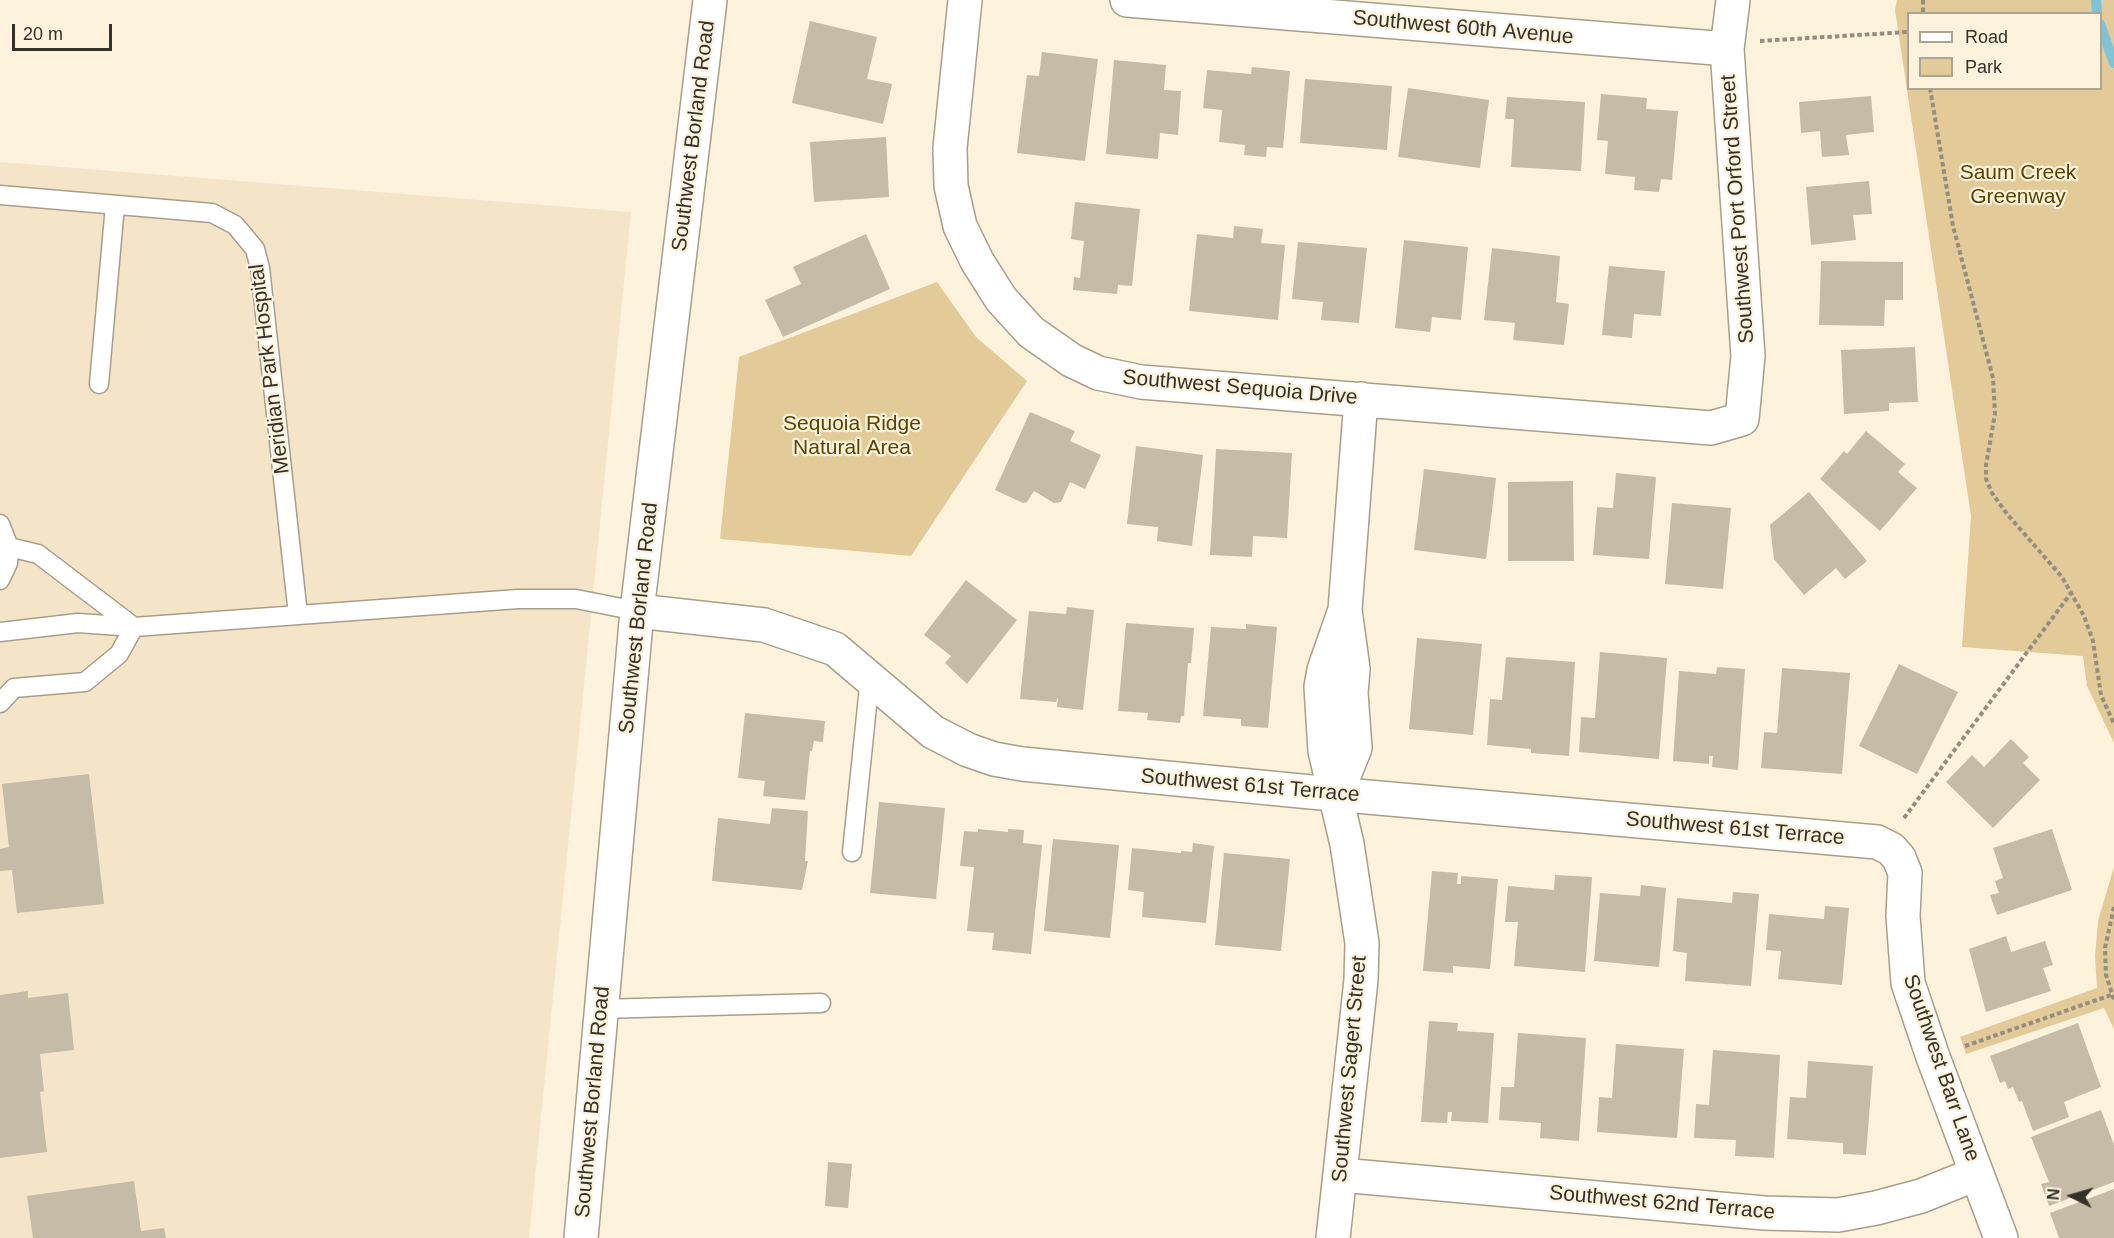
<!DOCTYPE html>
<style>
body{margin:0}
#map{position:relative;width:2114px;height:1238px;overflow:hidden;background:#fdf2dc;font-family:Helvetica,sans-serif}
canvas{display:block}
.legend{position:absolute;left:1907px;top:12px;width:195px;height:78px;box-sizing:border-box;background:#fdf2dc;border:2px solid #ada594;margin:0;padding:8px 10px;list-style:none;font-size:18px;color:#353129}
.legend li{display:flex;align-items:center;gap:12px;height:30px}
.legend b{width:30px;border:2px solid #ada594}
.north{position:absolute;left:2042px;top:1166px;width:60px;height:60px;-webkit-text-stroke:4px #fdf2dc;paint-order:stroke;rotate:275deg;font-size:16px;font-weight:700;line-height:24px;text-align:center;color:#353129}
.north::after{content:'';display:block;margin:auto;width:21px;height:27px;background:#353129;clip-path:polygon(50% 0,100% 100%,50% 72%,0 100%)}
.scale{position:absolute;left:12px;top:24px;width:100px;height:27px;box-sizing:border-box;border:3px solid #353129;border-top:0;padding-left:8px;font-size:18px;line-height:21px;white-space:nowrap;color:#353129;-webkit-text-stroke:4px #fdf2dc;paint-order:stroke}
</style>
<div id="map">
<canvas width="2114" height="1238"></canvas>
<ul class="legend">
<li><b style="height:8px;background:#fff"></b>Road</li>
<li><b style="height:16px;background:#e3ca99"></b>Park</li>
</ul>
<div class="north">N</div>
<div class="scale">20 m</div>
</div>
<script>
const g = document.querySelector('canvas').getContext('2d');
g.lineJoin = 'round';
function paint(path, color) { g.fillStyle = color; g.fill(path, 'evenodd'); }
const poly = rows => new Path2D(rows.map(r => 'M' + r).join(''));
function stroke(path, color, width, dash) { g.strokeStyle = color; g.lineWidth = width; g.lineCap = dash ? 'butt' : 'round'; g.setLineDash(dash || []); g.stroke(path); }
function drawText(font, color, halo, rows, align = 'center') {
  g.font = font + ' Helvetica,sans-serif'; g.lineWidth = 4.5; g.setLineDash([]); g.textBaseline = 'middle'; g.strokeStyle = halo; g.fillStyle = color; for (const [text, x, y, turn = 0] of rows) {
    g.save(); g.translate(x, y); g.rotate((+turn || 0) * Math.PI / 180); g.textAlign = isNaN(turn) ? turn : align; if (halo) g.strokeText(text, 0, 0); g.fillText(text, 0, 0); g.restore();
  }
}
const built = poly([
 [0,162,631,212,529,1238,0,1238]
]);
const green = poly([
 [1897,0,2114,0,2114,743,2087,686,2083,656,1962,647,1971,516,1895,10],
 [1908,14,2100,14,2100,88,1908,88],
 [937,282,976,337,1027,381,911,556,720,539,739,357],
 [2114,867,2114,1029,2104,1008,1966,1054,1960,1037,2097,988,2095,956,2098,921]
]);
const stream = poly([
 [2096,0,2097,14],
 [2100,24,2114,63]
]);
const building = poly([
 [810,21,877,37,867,79,892,84,883,124,792,103],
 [1042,52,1098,59,1085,161,1017,153,1027,75,1039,76],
 [1114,60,1166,65,1164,90,1181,91,1178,135,1160,133,1158,159,1106,154],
 [1252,67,1290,71,1283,148,1267,147,1266,157,1244,155,1245,145,1219,142,1222,110,1203,108,1207,70,1251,74],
 [1305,79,1392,86,1387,150,1300,143],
 [1408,88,1489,100,1480,168,1398,157],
 [1601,94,1647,98,1646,109,1678,111,1672,180,1661,179,1659,192,1634,190,1635,177,1605,174,1608,141,1597,140],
 [1871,96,1874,132,1846,135,1849,155,1822,157,1820,131,1801,133,1799,102],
 [1507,97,1585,102,1581,171,1511,167,1514,119,1505,119],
 [886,137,889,197,814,202,810,142],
 [1869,181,1872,214,1853,215,1856,240,1811,245,1806,187],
 [1075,202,1140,209,1132,286,1118,285,1117,294,1073,290,1074,277,1080,278,1084,241,1071,239],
 [1234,226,1263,229,1261,243,1285,245,1278,320,1189,311,1197,234,1233,238],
 [866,234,890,289,783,337,765,300,801,284,793,267],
 [1404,240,1468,247,1461,320,1432,317,1430,332,1395,328],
 [1298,242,1367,248,1359,323,1321,320,1323,302,1292,299],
 [1492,248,1560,256,1556,302,1569,304,1564,345,1513,340,1515,323,1484,320],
 [1821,261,1903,262,1903,300,1885,300,1884,326,1819,325],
 [1609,266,1665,271,1661,316,1634,314,1632,338,1602,335],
 [1915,347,1918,402,1889,403,1889,411,1844,414,1841,350],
 [1030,412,1075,431,1070,441,1101,455,1085,489,1070,482,1061,502,1054,503,1034,491,1027,502,1023,503,995,490],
 [1866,431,1905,464,1898,472,1917,488,1880,531,1820,479,1844,451,1847,454],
 [1136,446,1203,455,1192,546,1157,541,1158,527,1127,524],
 [1216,449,1292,453,1287,538,1253,536,1252,557,1210,555],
 [1424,469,1496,478,1486,559,1414,550],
 [1616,473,1656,477,1649,559,1593,555,1597,507,1613,508],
 [1573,481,1574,561,1508,561,1508,482],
 [1809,492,1867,561,1845,579,1836,568,1804,595,1774,559,1770,525],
 [1672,503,1731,508,1723,589,1665,584],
 [966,580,1017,620,967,684,945,663,951,656,924,635],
 [1067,607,1094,610,1083,710,1057,707,1058,697,1056,702,1020,699,1029,611,1066,614],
 [1126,623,1194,628,1191,663,1188,663,1184,716,1181,716,1180,723,1147,720,1148,713,1118,711],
 [1246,624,1277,627,1268,728,1241,726,1241,719,1203,716,1211,627,1246,629],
 [1417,638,1482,644,1473,735,1409,729],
 [1600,652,1667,658,1659,759,1579,752,1581,717,1595,718],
 [1506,657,1575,662,1569,756,1531,753,1531,749,1487,745,1490,699,1502,700],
 [1899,664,1958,692,1917,774,1859,746],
 [1717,667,1745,669,1738,770,1712,767,1713,756,1709,756,1709,764,1673,761,1679,671,1716,674],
 [1782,668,1850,673,1842,774,1761,768,1764,732,1777,733],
 [745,713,825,721,823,742,814,741,812,751,810,751,805,800,763,796,765,781,738,778],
 [2011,739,2029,757,2023,763,2040,780,1993,828,1946,782,1972,755,1984,767],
 [89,774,104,904,17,913,12,870,0,871,0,849,9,847,2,784],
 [879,802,945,808,936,899,870,893],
 [772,808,808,811,805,861,808,861,802,890,712,881,718,818,770,824],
 [978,829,1008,832,1008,829,1024,830,1023,843,1042,845,1031,954,992,950,994,933,967,931,974,867,960,866,964,831,978,832],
 [2052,829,2072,890,1997,915,1990,895,1999,893,1995,881,2003,878,1993,848],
 [1053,839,1119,845,1110,938,1044,931],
 [1193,843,1214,846,1206,923,1142,917,1144,892,1128,890,1132,848,1181,853,1181,851,1192,852],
 [1224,853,1290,859,1281,951,1215,945],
 [1432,871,1458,873,1457,884,1461,884,1461,876,1498,879,1490,969,1453,966,1453,973,1423,971],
 [1555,875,1592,877,1585,972,1514,966,1518,922,1505,922,1508,886,1554,890],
 [1641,885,1666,888,1659,967,1594,961,1600,893,1640,896],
 [1733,892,1759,894,1751,986,1685,981,1687,953,1673,951,1677,898,1732,903],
 [1825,906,1849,908,1842,985,1778,979,1781,951,1766,950,1769,914,1824,919],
 [2006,936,2011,952,2045,941,2053,965,2043,968,2051,991,1986,1012,1969,949],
 [28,991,28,998,68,993,74,1050,40,1054,44,1091,40,1092,47,1152,0,1158,0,995],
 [1429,1021,1458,1023,1457,1031,1494,1033,1488,1123,1451,1121,1452,1112,1448,1112,1447,1123,1421,1122],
 [2078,1023,2101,1087,2064,1102,2069,1117,2033,1131,2022,1101,2019,1102,2013,1087,2008,1089,2005,1081,2000,1083,1990,1056],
 [1518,1033,1586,1038,1579,1141,1540,1138,1541,1123,1499,1120,1501,1087,1514,1087],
 [1616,1044,1684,1049,1677,1138,1597,1132,1599,1097,1612,1098],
 [1713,1050,1780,1055,1774,1158,1735,1156,1736,1140,1694,1138,1696,1104,1709,1105],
 [1808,1061,1873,1066,1866,1155,1843,1154,1843,1143,1787,1139,1790,1097,1806,1098],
 [2101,1110,2114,1145,2114,1182,2049,1206,2041,1184,2049,1182,2031,1137],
 [828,1162,852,1164,848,1208,825,1206],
 [134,1181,141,1231,164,1228,166,1238,33,1238,27,1196],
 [2114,1189,2114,1238,2059,1238,2050,1213]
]);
const path = poly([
 [1923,0,1923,14],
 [1760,41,1908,32],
 [1930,88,1953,226,1993,378,1995,414,1986,465,1986,479,1992,493,2007,514,2062,577,2084,616,2093,641,2101,695,2114,724],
 [1904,818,2071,593],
 [2114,907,2105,948,2106,975,2114,1000],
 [1965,1046,2111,995]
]);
const service = poly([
 [0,195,212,213,235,225,255,249,260,268,298,615],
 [99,384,115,205],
 [0,524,9,547,8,563,0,580],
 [9,547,38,554,134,627,518,599,576,599,637,611],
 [0,632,78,623,134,627,119,654,85,682,14,688,0,703],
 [852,852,870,677],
 [600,1009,821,1003]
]);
const minor = poly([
 [965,0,950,148,951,186,960,226,977,261,1001,299,1031,332,1071,360,1098,373,1141,382,1711,428,1742,419,1748,356,1727,49,1733,0],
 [1127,0,1727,49],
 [637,611,764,625,835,649,933,732,968,750,994,759,1022,764,1311,792,1877,842,1891,849,1899,858,1905,873,1903,916,1908,983,1933,1057,2001,1238],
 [1336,795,1355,748,1351,693,1353,669,1345,610,1361,399],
 [1341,1175,1764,1213,1838,1215,1876,1208,1921,1196,1976,1174],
 [1333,1238,1361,980,1362,943,1347,844,1325,751,1321,687,1324,670,1345,610]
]);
const secondary = poly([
 [581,1238,637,611,710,0]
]);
const streetNames = [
 ["Southwest 60th Avenue",1463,28,5],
 ["Southwest Borland Road",694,136,-83],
 ["Southwest Port Orford Street",1738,209,-94],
 ["Meridian Park Hospital",270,369,-97],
 ["Southwest Sequoia Drive",1240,388,5],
 ["Southwest Borland Road",639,618,-84],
 ["Southwest 61st Terrace",1250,786,5],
 ["Southwest 61st Terrace",1735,829,5],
 ["Southwest Barr Lane",1941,1068,71],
 ["Southwest Sagert Street",1350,1069,-85],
 ["Southwest Borland Road",593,1102,-85],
 ["Southwest 62nd Terrace",1662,1203,5]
];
const parkNames = [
 ["Saum Creek",2018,173],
 ["Greenway",2018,197],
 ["Sequoia Ridge",852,424],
 ["Natural Area",852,448]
];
paint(built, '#f4e5c9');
paint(green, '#e3ca99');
stroke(stream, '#7fc3d6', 10);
paint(building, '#c6bba7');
stroke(service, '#a99e8a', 21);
stroke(minor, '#a99e8a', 36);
stroke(secondary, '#a99e8a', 36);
stroke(path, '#958e7f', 4, [4.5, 3]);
stroke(service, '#fff', 18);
stroke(minor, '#fff', 33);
stroke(secondary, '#fff', 33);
drawText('21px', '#353129', '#fdf2dc', streetNames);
drawText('21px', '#5d4300', '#fdf2dc', parkNames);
</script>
